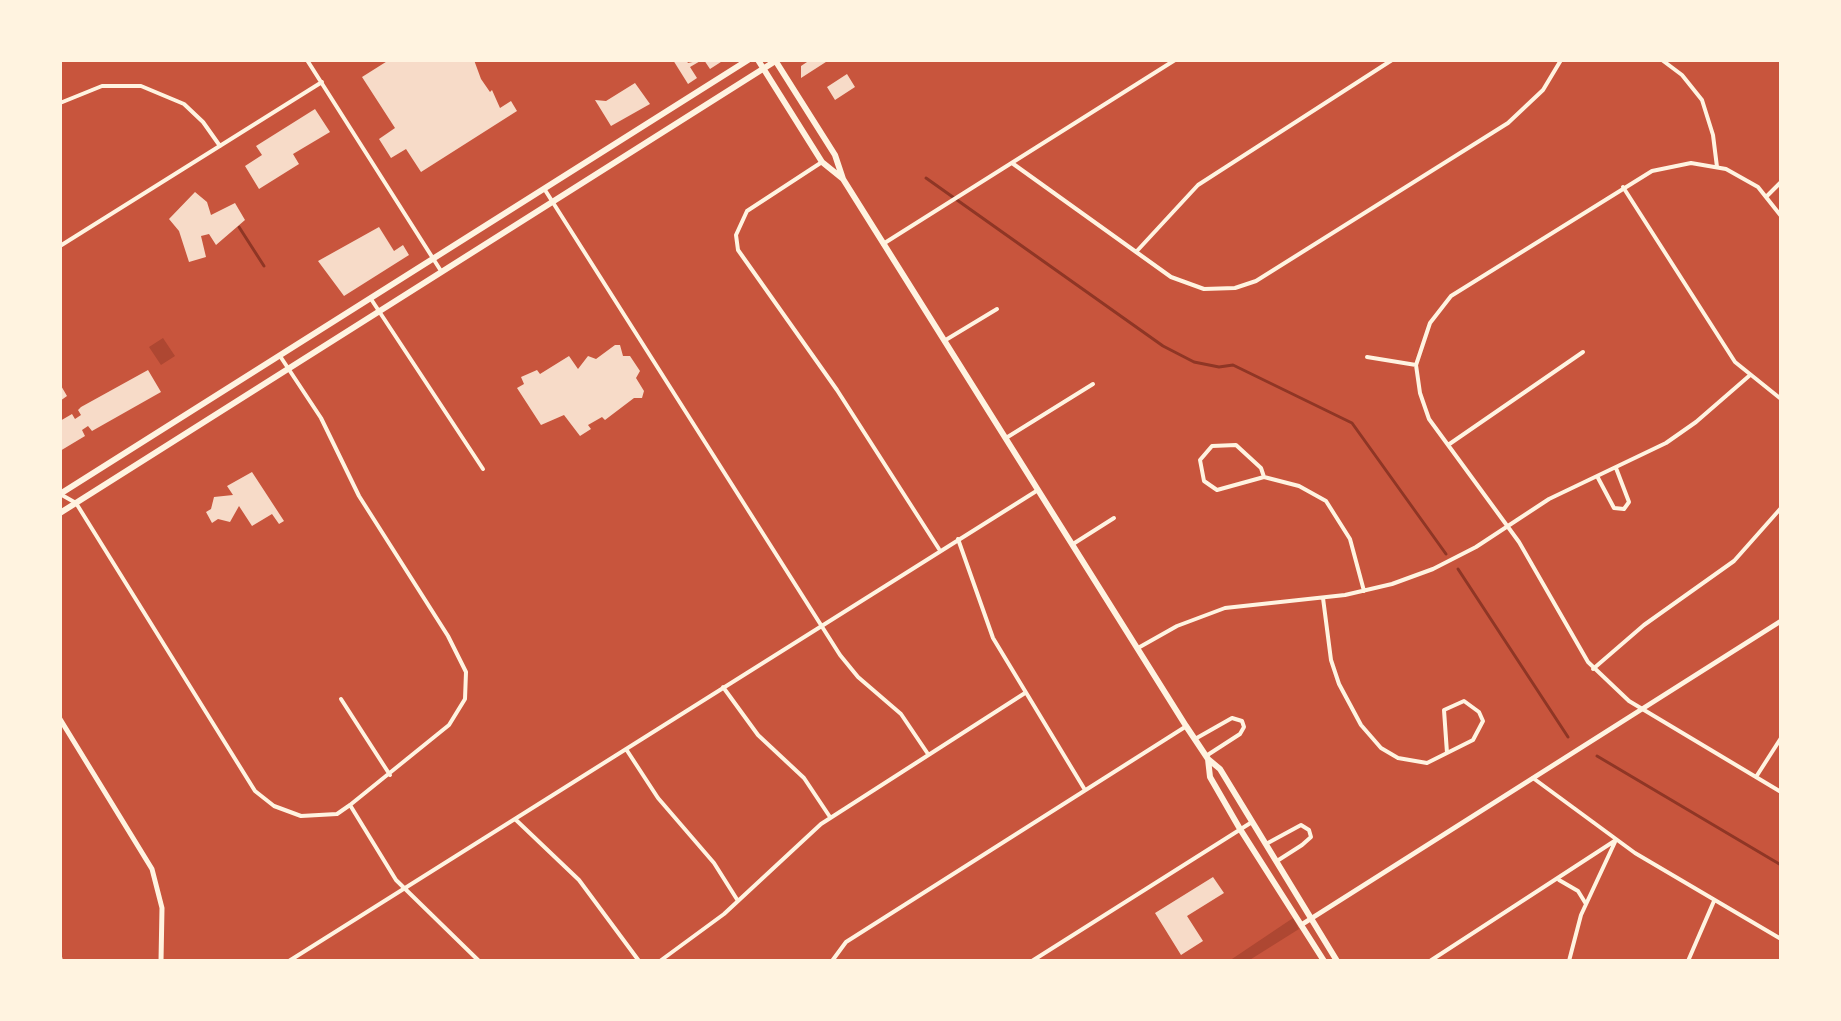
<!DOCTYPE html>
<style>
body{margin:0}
#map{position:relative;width:1841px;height:1021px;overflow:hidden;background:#c8553d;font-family:"Times New Roman",serif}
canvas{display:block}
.frame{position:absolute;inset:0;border:62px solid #fff3e0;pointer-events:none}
</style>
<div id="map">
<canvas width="1841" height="1021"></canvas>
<div class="frame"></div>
</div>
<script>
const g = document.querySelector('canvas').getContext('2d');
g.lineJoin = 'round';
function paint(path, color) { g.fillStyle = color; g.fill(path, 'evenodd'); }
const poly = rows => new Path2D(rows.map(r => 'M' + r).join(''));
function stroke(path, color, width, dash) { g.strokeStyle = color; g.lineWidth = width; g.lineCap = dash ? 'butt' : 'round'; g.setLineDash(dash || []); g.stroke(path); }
const green = poly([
 [163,338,175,356,161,365,149,347],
 [1293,918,1299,929,1248,961,1229,961]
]);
const stream = poly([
 [926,178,1163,346,1194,362,1219,367,1233,365,1352,423,1446,554],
 [239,227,264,266],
 [1458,569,1568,737],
 [1597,756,1781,865]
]);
const building = poly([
 [389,60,474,60,481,79,490,92,492,90,500,108,511,101,517,111,421,172,406,149,391,158,379,139,395,128,362,77],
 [673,60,686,60,688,63,702,60,690,67,697,78,688,84],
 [704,60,724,60,710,69],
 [810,60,829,60,801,78,801,66],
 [847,74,855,87,835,100,827,87],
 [635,83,650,104,611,126,595,100,606,101],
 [315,109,330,132,293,154,299,164,259,189,245,166,262,155,256,146],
 [195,192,207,202,211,215,235,203,245,220,216,245,209,234,201,236,206,257,189,262,179,231,169,219],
 [379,227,394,251,403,245,409,255,344,296,318,261],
 [615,345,620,345,623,356,630,356,640,371,636,378,644,391,642,398,634,398,605,420,602,417,588,425,591,429,580,436,564,415,541,425,517,388,524,384,521,377,537,370,540,374,569,356,578,369,588,356,596,359],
 [148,370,161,392,92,431,88,426,82,430,85,436,60,451,60,421,72,414,75,419,81,415,78,410,81,407],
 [60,384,67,396,60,401],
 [252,472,284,521,279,524,272,514,252,526,239,506,230,522,218,519,212,523,206,512,211,509,214,497,233,495,227,486],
 [1213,877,1224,893,1187,916,1203,941,1181,955,1155,913]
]);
const minor = poly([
 [307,60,441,271],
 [1662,60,1682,75,1702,100,1713,135,1717,167],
 [60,103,102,86,141,86,184,104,203,122,220,146],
 [822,162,747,211,736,235,738,250,837,390,939,549],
 [1012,163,1171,277,1204,289,1235,288,1256,281,1508,123,1543,90,1561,60],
 [1623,187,1735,362,1781,399],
 [545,190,840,655,858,677,901,714,928,754],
 [1767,196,1781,182],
 [1781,216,1758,187,1726,169,1691,163,1652,171,1451,296,1430,323,1416,365,1420,393,1429,419,1519,542,1588,662,1629,701,1781,792],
 [883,244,1175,60],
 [60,246,322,82],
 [1136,252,1198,185,1392,60],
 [371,299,483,469],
 [944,341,997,309],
 [1367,357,1416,365],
 [1006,438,1093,384],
 [1448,445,1583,352],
 [1597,476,1614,508,1624,509,1629,502,1616,468],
 [1264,477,1261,468,1236,445,1212,446,1200,460,1204,481,1217,490,1264,477,1299,486,1326,501,1350,539,1364,591],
 [60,494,76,503,255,791,274,806,301,816,337,814,350,805,449,725,465,699,466,672,448,636,359,496,321,418,280,356],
 [958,539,993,638,1085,790],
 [1073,544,1114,518],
 [1323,598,1331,660,1339,684,1361,725,1381,748,1398,758,1427,763,1473,740,1483,721,1479,712,1464,701,1444,710,1447,753],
 [1138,648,1177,626,1225,608,1345,595,1392,584,1433,569,1476,547,1549,499,1666,443,1696,422,1749,376],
 [1593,669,1644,625,1734,561,1781,508],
 [723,687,758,735,804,778,830,817],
 [341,699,390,775],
 [1195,739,1232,718,1242,721,1244,727,1240,734,1206,756],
 [626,749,658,798,714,863,738,901],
 [1756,777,1781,738],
 [1533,778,1635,853,1781,939],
 [350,805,396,880,479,961],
 [515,819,579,880,639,961],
 [1266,844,1301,825,1309,830,1311,837,1302,845,1277,861],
 [1559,880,1578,891,1586,904],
 [60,957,61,961],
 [289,961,1038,490],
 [660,961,724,914,821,824,1025,693],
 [832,961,846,942,1185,727],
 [1032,961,1252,822],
 [1430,961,1616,840],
 [1569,961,1581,915,1615,842],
 [1688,961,1714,901]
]);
const tertiary = poly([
 [60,719,152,869,162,908,161,961],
 [1301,925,1781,621]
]);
const secondary = poly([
 [758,60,822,162,843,179],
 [775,60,835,155,843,179,1186,726,1208,759,1220,769,1337,961],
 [1208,759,1210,777,1240,829,1324,961]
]);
const primary = poly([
 [60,494,748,60],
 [60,513,777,60]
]);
paint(green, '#ae4732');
stroke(stream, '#8f3625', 3);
paint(building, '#f7dbc8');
stroke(minor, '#fff3e0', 4);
stroke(tertiary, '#fff3e0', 5);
stroke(secondary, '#fff3e0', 6);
stroke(primary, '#fff3e0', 6);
</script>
